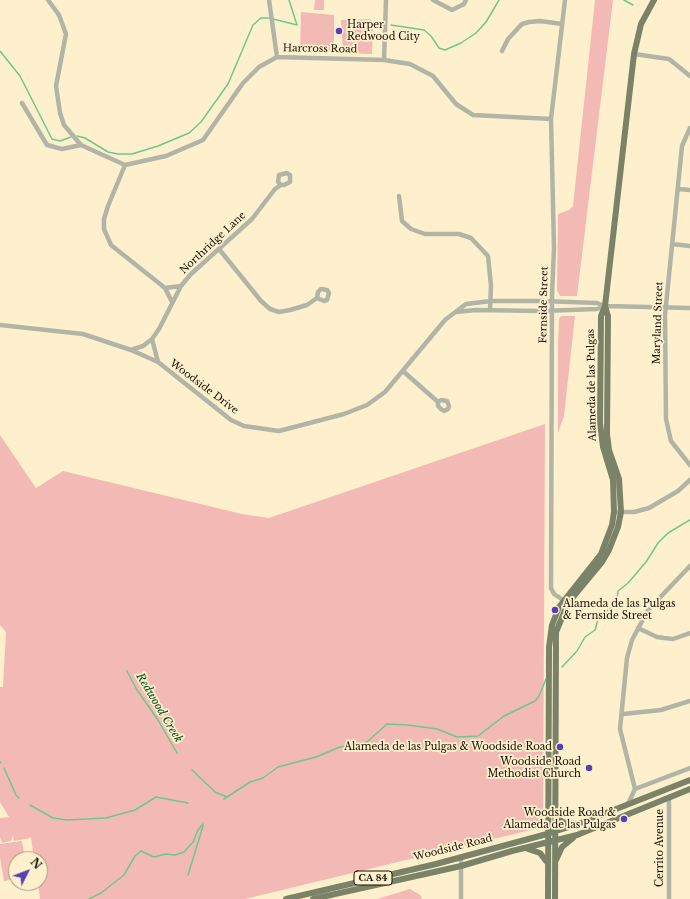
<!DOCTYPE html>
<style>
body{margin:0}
#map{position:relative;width:690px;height:899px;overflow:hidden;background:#fef0cd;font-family:"Libre Baskerville",serif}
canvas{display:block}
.north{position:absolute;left:8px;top:851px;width:40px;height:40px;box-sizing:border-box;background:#fef0cd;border:1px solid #a0967c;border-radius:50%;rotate:48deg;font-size:11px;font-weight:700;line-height:16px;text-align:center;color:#130e03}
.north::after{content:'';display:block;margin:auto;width:14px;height:18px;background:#573fb6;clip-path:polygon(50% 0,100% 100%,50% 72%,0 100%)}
</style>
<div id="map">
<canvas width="690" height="899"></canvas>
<div class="north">N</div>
</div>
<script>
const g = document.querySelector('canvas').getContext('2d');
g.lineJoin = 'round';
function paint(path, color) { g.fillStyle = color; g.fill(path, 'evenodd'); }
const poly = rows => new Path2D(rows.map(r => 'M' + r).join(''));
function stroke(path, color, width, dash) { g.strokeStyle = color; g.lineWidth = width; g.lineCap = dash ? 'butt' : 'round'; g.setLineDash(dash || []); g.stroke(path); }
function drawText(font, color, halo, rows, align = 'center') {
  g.font = font + ' "Libre Baskerville",serif'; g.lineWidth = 3.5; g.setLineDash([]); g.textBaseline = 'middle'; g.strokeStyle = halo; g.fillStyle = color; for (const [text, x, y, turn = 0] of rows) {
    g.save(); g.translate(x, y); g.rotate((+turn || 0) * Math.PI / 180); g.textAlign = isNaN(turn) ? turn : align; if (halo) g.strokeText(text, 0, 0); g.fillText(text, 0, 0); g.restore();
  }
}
const green = poly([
 [315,0,324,0,324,10,314,10],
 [595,0,613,0,577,296,560,296,557,290,558,214,569,210,573,206],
 [301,12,334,15,334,52,300,50],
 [370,19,373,22,372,54,343,53,341,20],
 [561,316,575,316,564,416,558,433,558,347,559,319],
 [545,424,543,827,245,899,40,899,38,883,40,883,40,859,34,859,31,838,14,841,13,835,11,841,2,843,0,837,0,818,9,817,0,802,0,687,3,687,6,632,0,625,0,435,36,488,63,471,242,514,269,518],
 [22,841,25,859,16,859,16,879,4,881,0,858,0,844],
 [410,889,420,895,422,899,377,899]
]);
const stream = poly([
 [624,0,633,5],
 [273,19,297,25,289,0],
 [391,25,424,30,431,36,439,48,445,50,461,43,476,33,486,22,499,0],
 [0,51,20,76,52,139,60,141,71,137],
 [77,136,85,138,108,152,118,154,132,154,158,146,189,133,201,122,228,84,253,25,261,18,270,18],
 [562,667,577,651,585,637,595,630,599,616,613,607,617,599,618,591,628,583,646,562,658,543,668,533,690,520],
 [127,671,137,690,158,720,177,753],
 [0,762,1,763],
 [4,768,16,795,19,798],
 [192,770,215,792,227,797],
 [224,799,250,782,263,778,278,767,316,757,340,747,367,742,387,724,408,725,437,729,457,737,478,736,504,716,535,701,539,696,546,679],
 [30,805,53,818,67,820,106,818,135,810,156,797,188,803],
 [188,875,203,826],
 [89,899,101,893,124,875,135,856,141,851,154,857,166,854,175,855,184,852,193,842,198,830,203,824]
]);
const minor = poly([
 [48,0,59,15,66,34,56,86,60,113,64,125,81,145],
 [269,0,277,57],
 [433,0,452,10,464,4,466,0],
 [565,0,551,119,554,248,552,296,551,588,554,594,566,602],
 [502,51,508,39,522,24,529,22,540,21,562,24],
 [634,54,669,59,690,76],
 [384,60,386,0],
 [22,103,47,145,62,149,81,145,125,165,166,156,203,140,243,83,259,67,277,57,384,60,410,64,433,76,456,104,473,115,551,119],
 [690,128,682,146,665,315,666,419,671,441,690,465],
 [125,165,108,206,104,219,104,229,111,245,165,288,172,302],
 [678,189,690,190],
 [399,196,402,221,411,229,425,234,459,234,471,238,488,256,491,286,490,310],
 [672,244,690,246],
 [219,249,261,301,270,309,279,312,290,310,307,305,317,298,324,301,327,300,329,293,327,290,321,289,318,292,317,298],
 [165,288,181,286],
 [456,312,476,310,542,311,597,309,605,306,690,308],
 [0,325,83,334,131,350,158,362,231,420,244,426,279,431,344,414,367,405,385,392,445,320,466,304,491,301,542,301,597,303,605,306],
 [152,339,158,362],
 [131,350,143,346,152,339,159,329,181,286,191,274,252,219,275,189,281,185,278,182,279,175,287,173,290,175,290,182,284,185,281,185],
 [404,372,438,402,438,406,441,409,444,411,448,409,449,406,447,401,441,400,438,402],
 [614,512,634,512,649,508,678,491,690,480],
 [638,628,657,637,664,638,673,639,690,633],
 [623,714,661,710,690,701],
 [635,789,690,768],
 [669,797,669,899],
 [628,804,635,789,620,729,627,658,632,640,648,610,690,566],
 [461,857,461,899]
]);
const major = poly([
 [556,815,562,822,575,824],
 [528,849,540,853,546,861],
 [556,860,562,847,573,838],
 [286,899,436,864,547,834,578,824,690,780],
 [313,899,461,866,512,851,577,835,690,789],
 [548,899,549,647,552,625,559,607,601,554,612,525,614,512,613,480,603,447,600,423,601,316,605,306,634,54,641,24,654,0],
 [555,899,556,632,568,603,602,562,609,550,618,527,621,512,619,479,609,450,607,434,608,316,605,306]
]);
const markers = [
 [339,31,4,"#573fb6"],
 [555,610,4,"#573fb6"],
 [560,747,4,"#573fb6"],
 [589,768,4,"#573fb6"],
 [624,819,4,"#573fb6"]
];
const shields = [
 [373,878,38]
];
const shieldNames = [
 ["CA 84",373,878]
];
const poiNames = [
 ["Harper",347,25,"left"],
 ["Redwood City",347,37,"left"],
 ["Alameda de las Pulgas",563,604,"left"],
 ["& Fernside Street",563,616,"left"],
 ["Alameda de las Pulgas & Woodside Road",552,747],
 ["Woodside Road",581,762],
 ["Methodist Church",581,774],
 ["Woodside Road &",616,813],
 ["Alameda de las Pulgas",616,825]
];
const streetNames = [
 ["Harcross Road",320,49,1],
 ["Northridge Lane",213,243,-43],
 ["Fernside Street",544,305,-89],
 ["Maryland Street",658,323,-88],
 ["Alameda de las Pulgas",592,385,-91],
 ["Woodside Drive",204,387,37],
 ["Woodside Road",453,848,-14],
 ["Cerrito Avenue",660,848,-90]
];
const waterNames = [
 ["Redwood Creek",159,708,59]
];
paint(green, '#f3bab5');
stroke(stream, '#6dc98b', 1.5);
stroke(minor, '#b0b5a6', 4.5);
stroke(major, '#7a8267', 6);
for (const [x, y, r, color] of markers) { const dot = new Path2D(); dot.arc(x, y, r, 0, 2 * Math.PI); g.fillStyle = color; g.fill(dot); stroke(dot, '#fef0cd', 1.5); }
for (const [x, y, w] of shields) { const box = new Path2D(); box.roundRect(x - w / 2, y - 7, w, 14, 3); g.fillStyle = '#fef0cd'; g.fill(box); stroke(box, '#130e03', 1); }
drawText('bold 9px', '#130e03', null, shieldNames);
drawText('10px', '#130e03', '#fef0cd', poiNames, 'right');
drawText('10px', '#130e03', '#fef0cd', streetNames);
drawText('italic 11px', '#014c26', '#fef0cd', waterNames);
</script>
